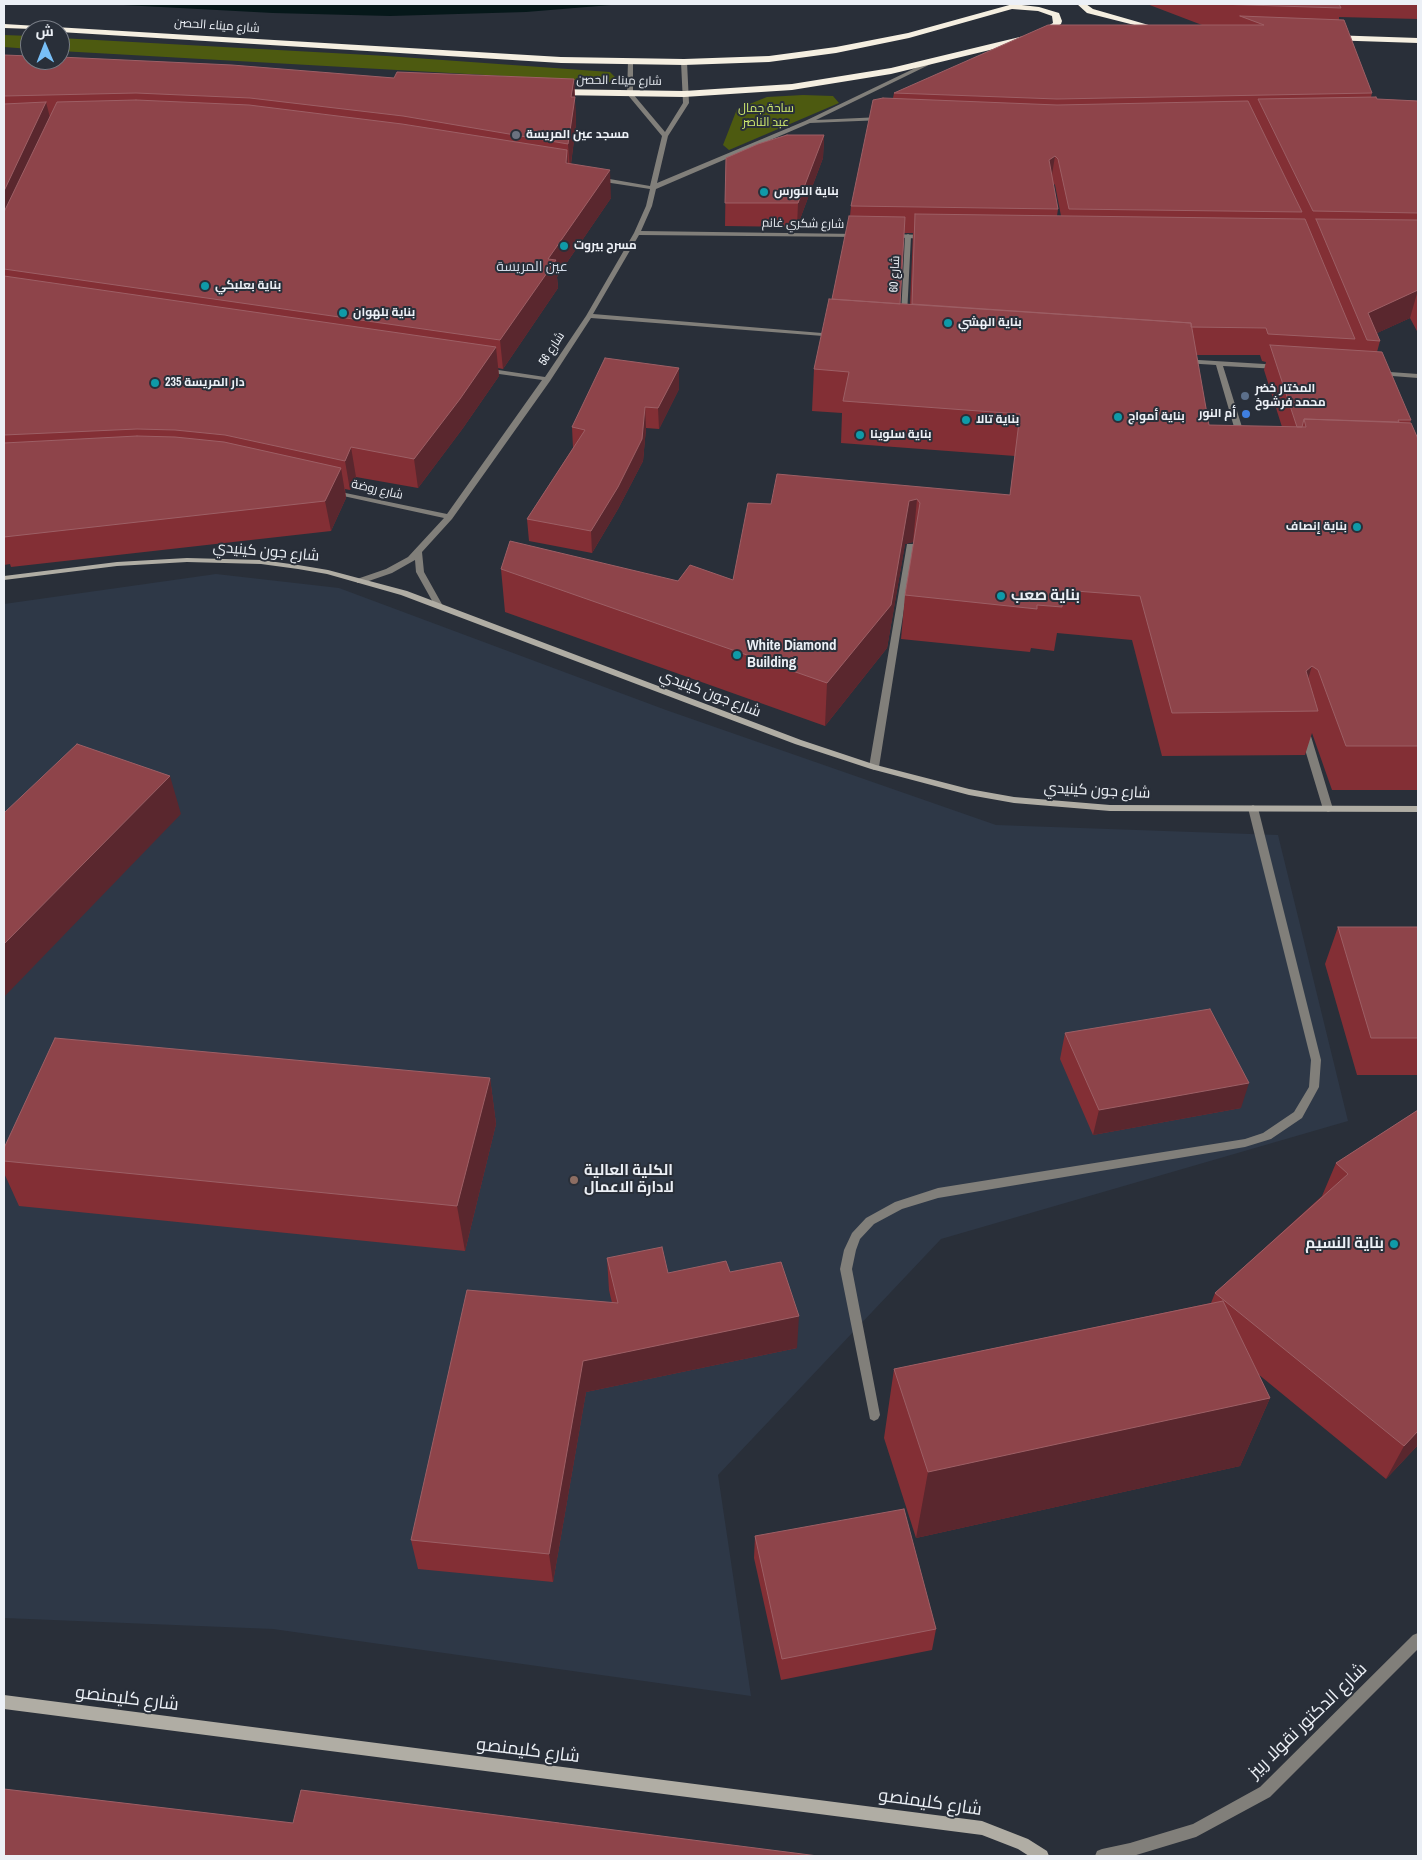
<!DOCTYPE html>
<meta charset="utf-8">
<style>
body{margin:0}
#map{position:relative;width:1422px;height:1860px;overflow:hidden;background:#292f39;font-family:"Archivo Narrow",Cairo,sans-serif}
canvas{display:block}
.frame{position:absolute;inset:0;border:5px solid #ecf0f6;pointer-events:none}
.north{position:absolute;left:20px;top:20px;width:50px;height:50px;box-sizing:border-box;background:#292f39;border:1px solid #777c85;border-radius:50%;rotate:359deg;font-size:14px;font-weight:700;line-height:20px;text-align:center;color:#ecf0f6}
.north::after{content:'';display:block;margin:auto;width:18px;height:22px;background:#78bff7;clip-path:polygon(50% 0,100% 100%,50% 72%,0 100%)}
</style>
<div id="map">
<canvas width="1422" height="1860"></canvas>
<div class="frame"></div>
<div class="north">ش</div>
</div>
<script>
const g = document.querySelector('canvas').getContext('2d');
g.lineJoin = 'round';
function paint(path, color) { g.fillStyle = color; g.fill(path, 'evenodd'); }
const poly = rows => new Path2D(rows.map(r => 'M' + r).join(''));
function stroke(path, color, width, dash) { g.strokeStyle = color; g.lineWidth = width; g.lineCap = dash ? 'butt' : 'round'; g.setLineDash(dash || []); g.stroke(path); }
function drawText(font, color, halo, rows, align = 'center') {
  g.font = font + ' "Archivo Narrow",Cairo,sans-serif'; g.lineWidth = 4; g.setLineDash([]); g.textBaseline = 'middle'; g.strokeStyle = halo; g.fillStyle = color; for (const [text, x, y, turn = 0] of rows) {
    g.save(); g.translate(x, y); g.rotate((+turn || 0) * Math.PI / 180); g.textAlign = isNaN(turn) ? turn : align; if (halo) g.strokeText(text, 0, 0); g.fillText(text, 0, 0); g.restore();
  }
}
const built = poly([
 [216,574,339,588,666,710,996,825,1278,835,1348,1121,941,1239,718,1475,751,1696,273,1629,4,1618,4,604]
]);
const green = poly([
 [4,35,30,36,30,49,4,47],
 [60,38,387,56,610,72,615,77,610,82,60,51],
 [803,95,833,96,839,103,729,150,723,145,737,109,767,97]
]);
const water = poly([
 [105,4,623,4,526,12,390,16,273,13]
]);
const lane = poly([
 [908,234,911,236,907,315,904,317,901,315,905,236,908,234],
 [1305,730,1310,733,1333,809,1331,811,1328,812,1323,809,1300,733,1305,730],
 [1253,805,1258,808,1321,1060,1319,1087,1302,1118,1271,1139,1245,1147,938,1198,902,1209,874,1224,860,1239,856,1250,852,1269,880,1415,878,1419,874,1421,870,1419,840,1269,844,1250,852,1233,866,1218,895,1202,938,1188,1245,1139,1263,1133,1294,1112,1309,1087,1311,1060,1248,808,1253,805]
]);
const street = poly([
 [934,59,939,60,816,120,881,117,884,119,883,120,810,123,656,189,652,206,641,231,858,234,861,236,860,237,639,235,593,314,834,334,836,335,836,337,591,318,550,381,452,519,422,552,424,572,443,606,442,608,436,608,435,606,416,572,415,560,392,573,363,583,357,583,357,579,386,569,408,557,444,518,334,494,330,492,331,490,447,514,542,380,485,372,481,370,485,368,545,377,586,316,634,233,646,206,650,189,598,181,595,179,598,177,650,186,662,136,627,94,628,61,633,62,633,94,665,132,683,103,681,62,684,60,687,62,689,103,668,136,657,183,805,121,934,59],
 [890,234,926,235,929,237,926,239,888,237,887,236,890,234],
 [1182,359,1281,365,1282,367,1278,369,1223,366,1242,427,1249,438,1248,440,1242,440,1234,427,1216,365,1185,363,1181,361,1182,359],
 [1376,371,1418,374,1418,378,1379,375,1376,375,1376,371],
 [907,544,913,544,914,546,879,767,874,770,869,767,907,544],
 [1418,1633,1418,1649,1270,1797,1196,1837,1133,1856,1095,1856,1097,1851,1102,1849,1130,1843,1193,1824,1260,1787,1413,1635,1418,1633]
]);
const secondary = poly([
 [187,558,261,560,298,565,328,570,407,591,801,740,876,765,969,789,1014,797,1110,805,1418,806,1418,812,1110,811,1014,803,969,795,871,769,795,744,401,595,327,574,298,569,261,564,187,562,117,566,4,580,4,576,117,562,187,558],
 [4,1695,982,1821,1028,1839,1047,1851,1049,1856,1029,1856,1018,1849,982,1835,4,1709,4,1695]
]);
const highway = poly([
 [1013,4,1039,7,1059,13,1062,21,1061,24,1041,37,1035,37,1035,33,1053,23,1052,16,1038,11,1012,9,909,38,836,53,769,62,684,65,561,63,60,32,60,30,4,28,4,24,561,57,684,59,769,56,836,47,908,33,1013,4],
 [1077,4,1086,4,1093,9,1166,30,1162,32,1087,13,1077,4],
 [1028,35,1032,38,1031,40,891,74,792,90,684,97,554,95,550,92,554,89,684,91,792,84,891,68,1028,35],
 [1330,35,1418,38,1418,43,1327,40,1327,36,1330,35]
]);
const wall = poly([
 [1147,4,1418,4,1418,19,1339,17,1339,20,1372,93,1371,97,1377,99,1418,101,1418,333,1410,318,1377,333,1380,341,1377,352,1411,420,1410,423,1418,439,1418,790,1332,790,1312,733,1305,755,1162,756,1132,640,1057,633,1054,651,1031,648,1030,652,901,639,905,595,914,543,913,542,905,544,887,648,825,726,505,612,501,569,678,581,733,580,771,504,1010,495,1015,456,841,443,842,413,812,411,814,369,832,299,850,216,851,206,893,98,894,93,1202,25],
 [1053,183,1055,185,1061,216,1057,216,1058,209],
 [904,233,913,233,910,304,900,304],
 [1196,355,1260,355,1262,361,1266,362,1264,370,1282,427,1209,425],
 [4,55,394,78,574,79,576,124,571,164,611,198,557,277,558,288,503,369,498,368,499,376,463,428,418,488,356,477,350,490,345,489,346,498,331,531,11,567,10,564,4,565],
 [824,135,823,158,797,227,725,226,726,158],
 [679,368,679,389,659,429,646,428,643,461,618,509,592,553,529,541,527,519,573,448,572,427],
 [1338,927,1418,927,1418,1075,1357,1075,1325,964],
 [1065,1033,1241,1108,1093,1135,1060,1059],
 [490,1078,496,1124,465,1251,19,1206,4,1173,4,1148],
 [1418,1110,1418,1445,1386,1479,1258,1374,1270,1398,1240,1466,916,1538,884,1438,894,1369,1211,1303,1215,1293,1322,1196,1336,1163],
 [607,1258,668,1273,730,1272,797,1348,586,1392,553,1582,418,1569,411,1540,612,1303,609,1290],
 [755,1536,936,1629,932,1650,781,1680,754,1558]
]);
const shadedWall = poly([
 [574,79,576,124,570,171,568,144,571,97],
 [46,102,53,129,4,235,4,191],
 [824,135,823,158,797,227,798,203],
 [567,150,569,178,566,163],
 [1055,156,1051,181,1049,160],
 [610,170,611,198,557,277,558,288,503,369,500,340,548,259],
 [1418,290,1410,318,1366,338,1368,313],
 [496,347,499,376,463,428,418,488,414,459],
 [679,368,679,389,659,429,658,408],
 [645,407,646,428,643,461,618,509,592,553,591,531],
 [351,447,356,477,350,490,345,461],
 [341,468,346,498,331,531,325,501],
 [917,499,913,542,905,544,887,648,825,726,827,683,909,501],
 [1312,666,1299,709,1306,671],
 [170,776,181,814,4,997,4,944],
 [490,1078,496,1124,465,1251,457,1206],
 [1249,1083,1241,1108,1093,1135,1099,1110],
 [799,1316,797,1348,586,1392,553,1582,549,1554,583,1361],
 [1270,1398,1240,1466,916,1538,928,1472],
 [1418,1431,1418,1445,1386,1479,1404,1446]
]);
const building = poly([
 [1216,4,1339,4,1341,8,1217,4,1216,4],
 [1240,16,1344,20,1372,93,1057,99,894,93,1048,25,1264,25,1240,16],
 [4,55,30,56,30,60,60,60,60,57,232,65,394,78,397,72,574,79,571,97,575,97,568,144,403,116,250,98,136,93,4,96,4,55],
 [1376,97,1377,99,1418,101,1418,213,1313,211,1258,99,1376,97],
 [883,98,1057,105,1248,101,1302,212,1069,209,1058,159,1055,156,1049,160,1058,209,851,206,873,100,883,98],
 [136,100,249,105,402,124,567,150,566,163,610,170,548,259,556,260,500,340,4,269,4,212,57,102,136,100],
 [46,102,4,191,4,104,46,102],
 [787,135,824,135,798,203,725,203,726,158,758,144,787,135],
 [915,214,1305,219,1355,339,1268,334,1266,328,1191,327,1191,323,912,304,915,214],
 [849,216,905,217,900,304,832,299,849,216],
 [1316,219,1418,220,1418,290,1368,313,1380,341,1367,340,1316,219],
 [4,276,496,347,460,399,414,459,351,447,345,461,225,435,175,430,137,429,4,435,4,276],
 [829,299,1191,323,1209,425,1306,427,1304,419,1411,423,1418,439,1418,746,1346,746,1318,670,1312,666,1306,671,1318,711,1172,713,1140,596,1063,590,1062,607,1037,605,1037,609,905,595,920,503,917,499,909,501,891,605,827,683,501,569,510,541,678,581,690,565,733,580,748,503,771,504,777,474,1010,495,1020,414,843,401,849,372,814,369,829,299],
 [1270,345,1382,352,1411,420,1398,420,1399,422,1304,419,1302,427,1297,427,1270,345],
 [605,358,679,368,658,408,645,407,642,439,618,487,591,531,527,519,585,430,572,427,605,358],
 [137,436,175,437,224,442,341,468,325,501,4,537,4,443,137,436],
 [77,744,170,776,4,944,4,813,77,744],
 [1338,927,1418,927,1418,1038,1371,1038,1338,927],
 [1210,1009,1249,1083,1099,1110,1065,1033,1210,1009],
 [55,1038,490,1078,457,1206,4,1161,4,1148,55,1038],
 [1418,1110,1418,1431,1404,1446,1215,1293,1348,1174,1336,1163,1418,1110],
 [662,1247,668,1273,726,1261,730,1272,781,1262,799,1316,583,1361,549,1554,411,1540,467,1290,618,1303,607,1258,662,1247],
 [1223,1301,1270,1398,928,1472,894,1369,1223,1301],
 [904,1509,936,1629,782,1659,755,1536,904,1509],
 [4,1789,293,1823,301,1790,818,1856,4,1856,4,1789]
]);
const markers = [
 [516,135,5,"#6b7280"],
 [764,192,5,"#0f9aa8"],
 [564,246,5,"#0f9aa8"],
 [205,286,5,"#0f9aa8"],
 [343,313,5,"#0f9aa8"],
 [948,323,5,"#0f9aa8"],
 [155,383,5,"#0f9aa8"],
 [1245,396,5,"#5c6f8a"],
 [1246,414,5,"#3f7fe0"],
 [1118,417,5,"#0f9aa8"],
 [966,420,5,"#0f9aa8"],
 [860,435,5,"#0f9aa8"],
 [1357,527,5,"#0f9aa8"],
 [1001,596,5,"#0f9aa8"],
 [737,655,5,"#0f9aa8"],
 [574,1180,5,"#8d6e63"],
 [1394,1244,5,"#0f9aa8"]
];
const farStreetnames = [
 ["شارع ميناء الحصن",217,26,4],
 ["شارع ميناء الحصن",619,81,1],
 ["شارع شكري غانم",803,224,1],
 ["شارع 60",895,274,-87],
 ["شارع 56",552,349,-57],
 ["شارع روضة",377,490,13]
];
const farParknames = [
 ["ساحة جمال",766,109],
 ["عبد الناصر",766,123]
];
const farPoinames = [
 ["مسجد عين المريسة",526,135],
 ["بناية النورس",774,192],
 ["مسرح بيروت",574,246],
 ["بناية بعلبكي",215,286],
 ["بناية بَلهَوان",353,313],
 ["بناية الهَشي",958,323],
 ["دار المريسة 235",165,383],
 ["المختار خضر",1255,389],
 ["محمد فرشوخ",1255,403],
 ["أم النور",1236,414,"right"],
 ["بناية أمواج",1128,417],
 ["بناية تالا",976,420],
 ["بناية سلوينا",870,435],
 ["بناية إنصاف",1347,527,"right"]
];
const farNeighbourhoodnames = [
 ["عين المريسة",532,267]
];
const streetNames = [
 ["شارع جون كينيدي",266,552,5],
 ["شارع جون كينيدي",710,694,21],
 ["شارع جون كينيدي",1097,791,3]
];
const poiNames = [
 ["بناية صعب",1011,596],
 ["White Diamond",747,646],
 ["Building",747,663],
 ["الكلية العالية",584,1171],
 ["لادارة الاعمال",584,1188],
 ["بناية النسيم",1384,1244,"right"]
];
const nearStreetnames = [
 ["شارع كليمنصو",127,1699,7],
 ["شارع الدكتور نقولا ربيز",1308,1721,-44],
 ["شارع كليمنصو",528,1751,7],
 ["شارع كليمنصو",930,1803,8]
];
paint(built, '#2e3847');
paint(green, '#4d5a10');
paint(water, '#06181a');
paint(lane, '#817f7a');
paint(street, '#817f7a');
paint(secondary, '#b0ada4');
paint(highway, '#f5efe1');
paint(wall, '#832f35');
paint(shadedWall, '#5a272e');
paint(building, '#8e444a');
stroke(building, '#9d5f65', 1);
for (const [x, y, r, color] of markers) { const dot = new Path2D(); dot.arc(x, y, r, 0, 2 * Math.PI); g.fillStyle = color; g.fill(dot); stroke(dot, '#292f39', 2); }
drawText('12px', '#ecf0f6', '#292f39', farStreetnames);
drawText('12px', '#d2ed70', '#292f39', farParknames);
drawText('bold 12px', '#ecf0f6', '#292f39', farPoinames, 'left');
drawText('14px', '#d3dbe8', '#292f39', farNeighbourhoodnames);
drawText('15px', '#ecf0f6', '#292f39', streetNames);
drawText('bold 15px', '#ecf0f6', '#292f39', poiNames, 'left');
drawText('18px', '#ecf0f6', '#292f39', nearStreetnames);
</script>
